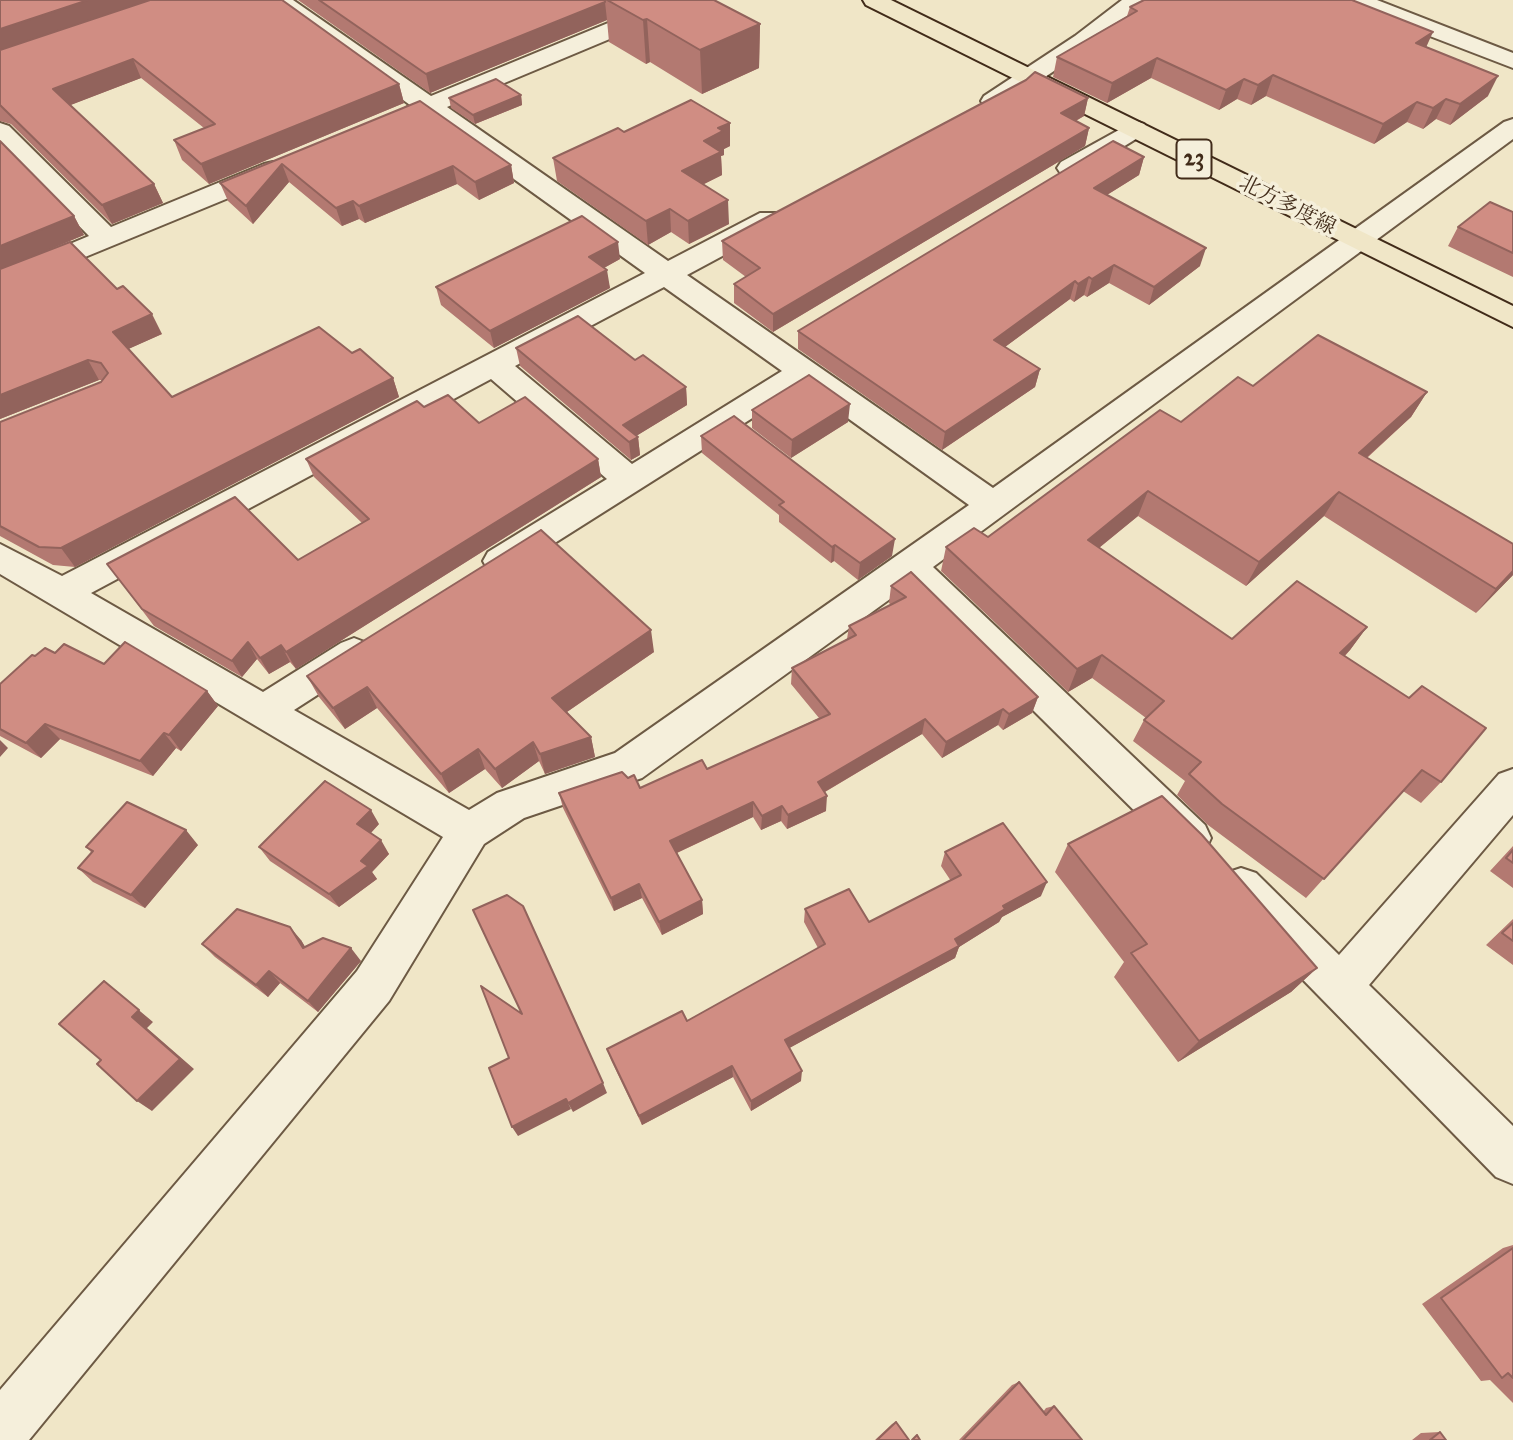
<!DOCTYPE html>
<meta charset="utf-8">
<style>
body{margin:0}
canvas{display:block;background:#f0e6c7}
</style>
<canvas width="1513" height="1440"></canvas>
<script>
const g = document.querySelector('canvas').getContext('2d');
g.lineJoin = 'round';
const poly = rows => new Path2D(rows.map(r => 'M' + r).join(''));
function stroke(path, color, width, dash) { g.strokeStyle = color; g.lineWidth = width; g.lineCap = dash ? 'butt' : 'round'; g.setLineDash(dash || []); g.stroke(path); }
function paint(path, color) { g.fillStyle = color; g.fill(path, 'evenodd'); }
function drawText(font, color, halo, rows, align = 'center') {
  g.font = font + ' "IM FELL Great Primer","Noto Serif JP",serif'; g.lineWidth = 7; g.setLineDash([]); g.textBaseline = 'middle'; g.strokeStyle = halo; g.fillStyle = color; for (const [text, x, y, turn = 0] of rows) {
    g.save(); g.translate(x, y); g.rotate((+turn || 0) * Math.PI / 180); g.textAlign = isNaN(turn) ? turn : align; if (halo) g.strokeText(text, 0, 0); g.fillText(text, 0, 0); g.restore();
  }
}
const minor = poly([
 [267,0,293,0,431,96,664,0,694,0,691,5,447,107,668,261,760,213,780,213,784,219,780,225,687,275,993,488,1504,122,1513,119,1513,139,933,567,1205,825,1211,838,1205,851,1190,856,1175,851,908,586,642,778,524,818,484,844,389,1001,29,1440,0,1440,0,1390,357,971,443,837,0,574,0,544,62,576,645,273,426,116,410,121,401,119,398,114,410,105,267,0],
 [664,287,782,371,632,464,515,366,664,287],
 [491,379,607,479,488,552,483,561,488,570,500,574,512,570,803,386,969,505,615,753,497,793,469,810,294,710,367,663,372,653,367,643,354,638,341,643,263,692,91,593,491,379],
 [1122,0,1147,0,1091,46,1002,106,984,106,981,101,984,96,1075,36,1122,0],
 [1346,0,1377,0,1513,53,1513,68,1349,5,1346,0],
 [1135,121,1144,124,1148,129,1144,134,1079,174,1061,174,1057,168,1061,162,1135,121],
 [0,123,9,126,111,227,264,164,273,162,282,164,286,170,282,176,0,292,0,273,89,236,0,145,0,123],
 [1513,769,1513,815,1369,985,1513,1126,1513,1184,1496,1177,1226,901,1220,887,1226,873,1241,868,1256,873,1339,955,1499,774,1513,769]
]);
const primary = poly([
 [863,0,891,0,1513,306,1513,327,866,5,863,0]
]);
const wall = poly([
 [0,0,399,84,404,103,209,184,182,160,174,140,204,128,141,78,70,105,154,184,163,203,112,224,11,124,0,121],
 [298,0,714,0,760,24,759,68,702,94,650,62,646,64,609,42,607,20,430,93],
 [1130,7,1426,47,1488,96,1450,125,1436,119,1423,129,1407,122,1374,144,1266,96,1251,105,1237,99,1219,110,1151,78,1107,103,1053,77,1057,57,1127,16],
 [521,95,522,105,475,124,451,108,449,98],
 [1088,98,1084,116,1076,121,1089,128,1085,146,773,332,734,303,734,284,746,277,723,260,722,241],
 [420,101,511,165,514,183,479,200,457,184,365,223,359,219,342,226,289,182,253,224,228,201,220,183],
 [730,123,730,146,724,149,724,155,721,156,722,175,704,184,729,224,689,244,671,232,648,245,557,181,553,158,624,132],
 [0,141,74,216,84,235,27,259,162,334,128,349,172,397,352,353,393,378,399,397,75,567,53,565,0,536,0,422,101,382,102,380,99,380,0,419],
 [1144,157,1139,175,1107,195,1200,266,1149,305,1109,283,1087,297,1084,295,1074,302,1070,299,1005,347,1040,369,1035,387,942,450,798,349,798,331],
 [1513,212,1513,277,1448,246,1458,227],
 [620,259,604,268,610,288,494,348,441,305,436,287],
 [516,348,635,360,686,387,687,405,636,436,638,437,640,455,631,460,520,366],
 [1253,386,1427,392,1411,417,1367,458,1513,544,1513,575,1476,613,1324,516,1246,586,1138,516,1099,548,1232,639,1367,627,1350,650,1345,656,1441,782,1421,803,1403,791,1306,898,1208,825,1177,795,1185,781,1133,741,1144,720,1146,718,1092,678,1068,692,941,571,946,547,988,537,1181,422],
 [424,407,479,423,598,459,601,477,296,669,290,662,269,674,257,659,242,677,154,626,107,564,298,560,362,523,314,477,306,459],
 [752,410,848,422,791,458,752,428],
 [701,436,892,556,858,580,834,561,831,563,779,522,779,515,702,453],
 [891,586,1038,697,1032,713,1003,730,998,725,942,758,922,734,825,792,826,811,787,829,781,821,761,830,753,817,677,853,702,900,703,914,662,935,642,898,614,911,563,808,559,793,640,788,707,769,819,718,791,684,792,668,847,639,849,626,891,605,889,603],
 [654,652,567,712,591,737,595,757,545,774,539,761,502,788,485,769,449,793,377,708,345,729,319,697,307,676],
 [55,653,104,664,207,691,218,706,181,751,176,748,153,776,60,739,41,758,0,736,0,684,35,656],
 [379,824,371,833,389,854,372,872,377,879,339,907,270,861,259,847],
 [1068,844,1317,968,1291,992,1178,1062,1114,977,1124,962,1055,872],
 [198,845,145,908,93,882,78,868,92,853,86,847],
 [1513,846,1513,888,1490,871],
 [945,852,1041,896,1002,917,999,922,959,947,955,958,789,1048,801,1081,751,1111,733,1077,642,1125,611,1060,607,1049,687,1021,818,948,804,922,805,909,869,922,951,881,941,866],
 [1513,919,1513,965,1486,945],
 [301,940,305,947,361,961,318,1012,280,983,268,997,215,957,202,944],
 [1513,1245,1513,1403,1490,1380,1481,1381,1422,1304,1503,1248],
 [1019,1382,1043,1412,1046,1408,1054,1406,1082,1440,959,1440,1012,1385],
 [896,1422,909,1440,875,1440,892,1424],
 [1440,1432,1446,1440,1412,1440,1421,1433]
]);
const shadedWall = poly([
 [88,0,151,0,0,51,0,29],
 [605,2,607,20,430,93,426,74],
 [647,19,650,62,646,64,643,20],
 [760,24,759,68,702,94,700,50],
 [1433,32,1424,52,1416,43],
 [1157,58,1151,78,1107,103,1112,83],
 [133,59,141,78,63,108,53,89],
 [1273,75,1266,96,1251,105,1258,85],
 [1498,76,1488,96,1450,125,1460,104],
 [1244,79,1237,99,1219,110,1226,90],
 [399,84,404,103,209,184,201,164],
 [521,95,522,105,475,124,473,115],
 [1088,98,1084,116,1057,131,1061,113],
 [1446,99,1436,119,1423,129,1433,108],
 [1417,102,1407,122,1374,144,1383,124],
 [730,123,730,146,724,149,724,155,721,156,722,175,684,194,682,171,704,141,718,128],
 [1089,128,1085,146,773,332,773,314],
 [1144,157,1139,175,1089,206,1094,188],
 [282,164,289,182,253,224,246,206],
 [511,165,514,183,479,200,475,182],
 [453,166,457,184,365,223,359,206],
 [154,184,163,203,112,224,102,205],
 [728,200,729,224,689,244,688,221],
 [353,201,359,219,342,226,336,208],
 [670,209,671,232,648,245,646,221],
 [74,216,84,235,0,270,0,246],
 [618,242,620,259,591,275,589,257],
 [1206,248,1200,266,1149,305,1154,287],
 [1114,265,1109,283,1087,297,1092,279],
 [607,270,610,288,494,348,490,331],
 [1089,277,1084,295,1074,302,1078,284],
 [1075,281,1070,299,990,358,994,340],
 [152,314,162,334,124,351,113,332],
 [88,360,99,380,0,419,0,395],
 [1040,369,1035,387,942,450,945,432],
 [393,378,399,397,75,567,61,548],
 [686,387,687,405,628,441,623,425],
 [1427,392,1411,417,1344,478,1359,453],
 [850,404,848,422,791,458,792,440],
 [638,437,640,455,631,460,629,442],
 [598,459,601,477,296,669,286,652],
 [1148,491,1138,516,1079,564,1088,540],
 [1339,492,1324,516,1246,586,1259,562],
 [895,539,892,556,858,580,860,563],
 [835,545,834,561,831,563,832,547],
 [1513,571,1513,575,1476,613,1496,589],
 [1367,627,1350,650,1324,676,1340,653],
 [651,630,654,652,558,718,552,698],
 [248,642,257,659,242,677,232,661],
 [281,645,290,662,269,674,260,658],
 [1102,655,1092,678,1068,692,1077,669],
 [367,687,377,708,345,729,333,708],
 [207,691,218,706,181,751,169,735],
 [1038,697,1032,713,1003,730,1009,714],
 [1003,709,998,725,942,758,946,742],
 [925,719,922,734,816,797,818,782],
 [45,724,60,739,41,758,26,743],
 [164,733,176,748,153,776,140,761],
 [591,737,595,757,545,774,540,754],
 [0,740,8,748,0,757],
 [533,742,539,761,502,788,495,769],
 [478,749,485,769,449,793,441,774],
 [827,796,826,811,787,829,788,815],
 [753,802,753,817,672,855,670,841],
 [782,806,781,821,761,830,762,816],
 [371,810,379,824,365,839,357,824],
 [186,830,198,845,145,908,131,895],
 [381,840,389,854,372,872,377,879,339,907,329,894],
 [1047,882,1041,896,1002,917,999,922,959,947,955,958,784,1051,785,1040,955,939,1003,906],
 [639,884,642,898,614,911,611,898],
 [702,900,703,914,662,935,659,922],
 [290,927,301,940,313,960,303,948],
 [351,948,361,961,318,1012,308,1001],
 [1317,968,1291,992,1178,1062,1199,1041],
 [269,971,280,983,268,997,256,985],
 [104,981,153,1022,147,1028,194,1069,152,1111,137,1101,132,1017],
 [732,1066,733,1077,642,1125,639,1116],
 [802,1071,801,1081,751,1111,751,1101],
 [603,1083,607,1093,573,1112,568,1103],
 [566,1099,571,1109,518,1136,512,1127]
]);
const building = poly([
 [0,0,88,0,0,29,0,0],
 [150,0,282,0,399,84,201,164,174,140,215,124,133,59,53,89,154,184,102,205,0,105,0,50,150,0],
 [319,0,605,0,605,2,426,74,319,0],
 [607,0,714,0,760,24,700,50,647,19,643,20,607,0],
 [1144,0,1352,0,1433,32,1416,43,1498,76,1460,104,1446,99,1433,108,1417,102,1383,124,1273,75,1258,85,1244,79,1226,90,1157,58,1112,83,1057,57,1137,11,1130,7,1144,0],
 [1035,72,1088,98,1061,113,1089,128,773,314,734,284,760,268,722,241,1026,80,1035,72],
 [496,79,521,95,473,115,449,98,496,79],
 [691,100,730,123,718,128,723,131,704,141,721,152,682,171,728,200,688,221,670,209,646,221,553,158,618,128,624,132,691,100],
 [420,101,511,165,475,182,453,166,359,206,353,201,336,208,282,164,246,206,220,183,420,101],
 [0,141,74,216,0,246,0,141],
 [1113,141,1144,157,1094,188,1206,248,1154,287,1114,265,1092,279,1089,277,1078,284,1075,281,994,340,1040,369,945,432,798,331,1113,141],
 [1490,202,1513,212,1513,253,1458,227,1490,202],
 [582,216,618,242,589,257,607,270,490,331,436,287,582,216],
 [70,242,117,289,123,286,152,314,113,332,172,397,319,327,352,353,360,349,393,378,61,548,39,547,0,526,0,422,101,382,108,373,101,363,88,360,0,395,0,269,70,242],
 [578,316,635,360,643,355,686,387,623,425,638,437,629,442,516,348,578,316],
 [1318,335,1427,392,1359,453,1513,544,1513,571,1496,589,1339,492,1259,562,1148,491,1088,540,1232,639,1297,581,1367,627,1340,653,1409,698,1422,686,1486,728,1441,782,1422,770,1324,879,1222,804,1189,774,1201,762,1144,720,1164,701,1102,655,1077,669,946,547,974,528,988,537,1160,410,1181,422,1238,377,1253,386,1318,335],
 [809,375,850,404,792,440,752,410,809,375],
 [448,395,479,423,525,397,598,459,286,652,281,645,260,658,248,642,232,661,142,609,107,564,235,497,298,560,369,519,306,459,417,401,424,407,448,395],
 [734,416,895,539,860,563,835,545,832,547,779,505,784,502,701,436,734,416],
 [541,530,651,630,552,698,591,737,540,754,533,742,495,769,478,749,441,774,367,687,333,708,307,676,541,530],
 [911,572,1038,697,1009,714,1003,709,946,742,925,719,818,782,827,796,788,815,782,806,762,816,753,802,670,841,702,900,659,922,639,884,611,898,559,793,622,772,628,778,634,775,640,788,702,760,707,769,830,714,792,668,856,635,849,626,906,597,891,586,911,572],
 [125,642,207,691,169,735,164,733,140,761,45,724,26,743,0,729,0,684,32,655,35,656,45,648,55,653,64,644,104,664,125,642],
 [325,781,371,810,357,824,381,840,361,861,368,866,329,894,259,847,325,781],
 [1162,796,1202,835,1317,968,1199,1041,1131,953,1147,944,1068,844,1162,796],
 [127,802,186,830,131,895,78,868,93,851,86,847,127,802],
 [1003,823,1047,882,1003,906,1005,909,955,939,959,946,785,1040,802,1071,751,1101,732,1066,639,1116,607,1049,682,1011,687,1021,825,944,805,909,849,889,869,922,961,875,945,852,1003,823],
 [1513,850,1513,863,1506,858,1513,850],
 [507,895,523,906,603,1083,568,1103,566,1099,512,1127,489,1068,509,1058,481,986,522,1014,473,910,507,895],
 [237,909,290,927,303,948,323,938,351,948,308,1001,269,971,256,985,202,944,237,909],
 [1513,923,1513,941,1502,933,1513,923],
 [104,981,139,1010,132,1017,180,1059,137,1101,97,1064,101,1060,59,1024,104,981],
 [1513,1248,1513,1378,1508,1373,1502,1378,1441,1298,1513,1248],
 [1019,1382,1046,1415,1054,1406,1082,1440,963,1440,1019,1382],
 [896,1422,909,1440,877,1440,896,1422],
 [1440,1432,1446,1440,1430,1440,1440,1432],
 [917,1435,920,1440,912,1440,917,1435]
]);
const farStreetnames = [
 ["北方多度線",1287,206,27]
];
const shields = [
 [1194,159,35]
];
const shieldNames = [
 ["23",1194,159]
];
stroke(minor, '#6d5a44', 4);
stroke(primary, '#412b19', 4);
paint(minor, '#f5efdb');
paint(primary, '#f0e6c7');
paint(wall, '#b37971');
paint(shadedWall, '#92635c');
paint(building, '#d08d83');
stroke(building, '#92635c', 2);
drawText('21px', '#412b19', '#f5efdb', farStreetnames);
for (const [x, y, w] of shields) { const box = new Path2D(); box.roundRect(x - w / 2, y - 19.5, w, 39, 5); g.fillStyle = '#f5efdb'; g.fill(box); stroke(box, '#412b19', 2); }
drawText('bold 23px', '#412b19', null, shieldNames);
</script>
